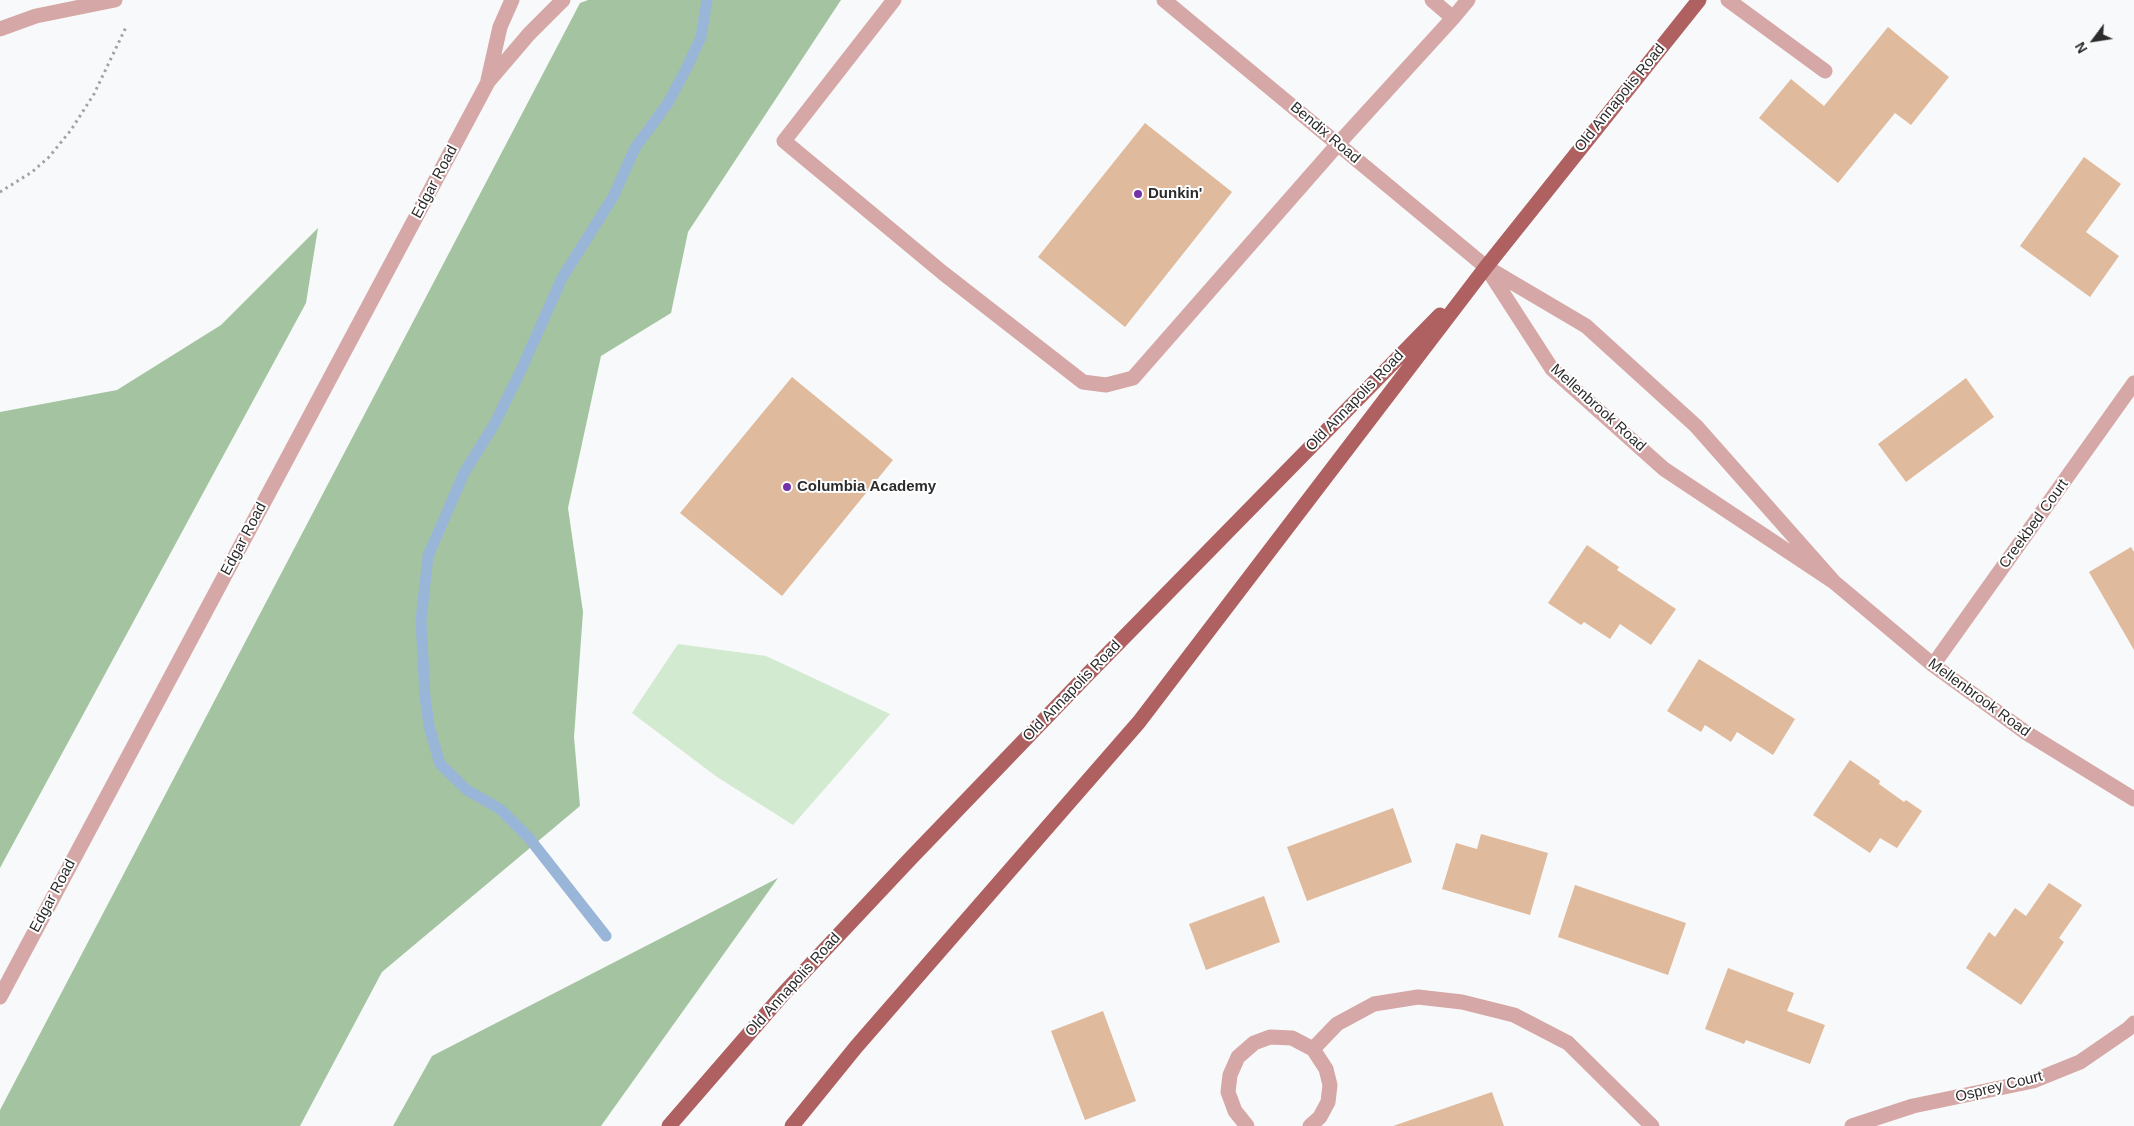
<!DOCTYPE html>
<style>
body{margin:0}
#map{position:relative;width:2134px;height:1126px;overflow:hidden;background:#f8f9fa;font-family:Arial,sans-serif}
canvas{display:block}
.north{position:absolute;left:2069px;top:15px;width:50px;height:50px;-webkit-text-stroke:4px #fff;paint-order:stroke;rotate:239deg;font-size:14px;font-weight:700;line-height:20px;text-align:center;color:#2c2c2c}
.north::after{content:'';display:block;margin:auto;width:18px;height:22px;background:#2c2c2c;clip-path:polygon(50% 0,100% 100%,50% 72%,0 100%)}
</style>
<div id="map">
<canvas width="2134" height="1126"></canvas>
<div class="north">N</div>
</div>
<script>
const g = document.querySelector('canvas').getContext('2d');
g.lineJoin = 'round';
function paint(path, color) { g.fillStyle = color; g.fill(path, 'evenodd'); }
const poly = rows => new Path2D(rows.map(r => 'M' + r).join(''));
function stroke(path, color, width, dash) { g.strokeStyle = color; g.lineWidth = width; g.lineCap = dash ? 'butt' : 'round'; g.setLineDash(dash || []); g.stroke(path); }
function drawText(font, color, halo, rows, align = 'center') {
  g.font = font + ' Arial,sans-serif'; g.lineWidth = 4; g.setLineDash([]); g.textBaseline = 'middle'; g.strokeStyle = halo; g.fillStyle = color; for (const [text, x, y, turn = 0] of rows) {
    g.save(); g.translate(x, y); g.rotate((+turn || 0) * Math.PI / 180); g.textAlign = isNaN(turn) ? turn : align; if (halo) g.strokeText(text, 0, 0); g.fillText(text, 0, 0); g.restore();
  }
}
const green = poly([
 [678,644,766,656,890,714,793,825,717,777,632,713]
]);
const forest = poly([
 [588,0,841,0,688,232,671,313,601,356,568,508,583,612,574,737,580,806,382,972,300,1126,0,1126,0,1110,580,3],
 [318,228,306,303,0,868,0,412,117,390,221,325],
 [778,878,601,1126,393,1126,432,1056]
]);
const stream = poly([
 [606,936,529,838,500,809,467,790,440,764,429,726,425,697,421,621,428,556,464,473,495,423,521,370,562,278,613,197,635,148,668,103,686,69,701,37,707,0]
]);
const building = poly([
 [1888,27,1949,77,1911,125,1895,113,1838,183,1759,118,1791,79,1824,106],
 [1145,123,1232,192,1125,327,1038,257],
 [2084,157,2121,184,2086,232,2119,256,2090,297,2020,246],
 [792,377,893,460,782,596,680,513],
 [1966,378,1994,417,1906,482,1878,444],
 [1587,545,1619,567,1617,570,1676,609,1651,645,1620,624,1610,639,1584,622,1581,625,1548,603],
 [2131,547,2134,552,2134,650,2089,572],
 [1699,659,1795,719,1773,755,1737,732,1731,742,1705,725,1701,732,1667,711],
 [1850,760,1880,781,1879,784,1904,802,1906,800,1922,811,1897,848,1880,838,1870,853,1813,815],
 [1393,808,1412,862,1307,901,1287,847],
 [1481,834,1548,853,1530,915,1442,889,1456,843,1477,849],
 [2049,883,2082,905,2059,938,2064,942,2021,1005,1966,968,1989,932,1995,937,2015,908,2026,916],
 [1575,885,1686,923,1668,975,1558,937],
 [1264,896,1280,942,1206,970,1189,924],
 [1728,968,1794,993,1787,1011,1825,1025,1810,1064,1746,1040,1744,1044,1705,1029],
 [1103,1011,1136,1101,1085,1120,1051,1031],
 [1492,1092,1504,1126,1393,1126]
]);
const path = poly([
 [0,192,32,172,49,157,71,130,94,94,127,25]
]);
const minor = poly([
 [894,0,784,141,943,273,1083,382,1106,385,1133,378,1339,143,1453,18],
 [1164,0,1486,267,1586,326,1696,426,1834,582],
 [1432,0,1453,18,1468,0],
 [1728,0,1825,71],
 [0,29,36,16,115,0],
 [488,80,500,27,512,0],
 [1488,270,1552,369,1664,469,1834,582,1933,665,2025,732,2134,799],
 [1933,665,2134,383],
 [0,997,488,82,529,34,563,0],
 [1313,1049,1337,1024,1374,1004,1418,997,1462,1002,1514,1015,1568,1043,1652,1126],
 [1247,1126,1235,1111,1228,1092,1230,1075,1238,1057,1254,1043,1270,1037,1292,1038,1313,1049,1326,1069,1330,1085,1328,1102,1320,1117,1310,1126],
 [1852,1126,1913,1106,2033,1081,2080,1062,2128,1029,2134,1023]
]);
const major = poly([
 [669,1126,785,992,910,859,1089,673,1440,315],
 [792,1126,856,1047,1139,722,1486,267,1699,0]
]);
const markers = [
 [1138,194,5,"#7233a8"],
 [787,487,5,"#7233a8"]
];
const streetNames = [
 ["Old Annapolis Road",1620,98,-51],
 ["Bendix Road",1325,133,40],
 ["Edgar Road",435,182,-62],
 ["Old Annapolis Road",1355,401,-46],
 ["Mellenbrook Road",1598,408,42],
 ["Creekbed Court",2034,524,-54],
 ["Edgar Road",244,539,-62],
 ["Old Annapolis Road",1072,691,-46],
 ["Mellenbrook Road",1979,698,36],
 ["Edgar Road",53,896,-62],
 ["Old Annapolis Road",793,985,-48],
 ["Osprey Court",1999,1087,-14]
];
const poiNames = [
 ["Dunkin'",1148,194],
 ["Columbia Academy",797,487]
];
paint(green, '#d2ead0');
paint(forest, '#a4c4a1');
stroke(stream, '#99b5d8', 11);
paint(building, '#dfba9d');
stroke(path, '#a2a2a3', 3, [2.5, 4]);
stroke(minor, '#d5a7a6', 15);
stroke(major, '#af6161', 15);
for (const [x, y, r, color] of markers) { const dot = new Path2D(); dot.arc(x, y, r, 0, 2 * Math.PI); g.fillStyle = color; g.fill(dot); stroke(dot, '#fff', 2); }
drawText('15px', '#2c2c2c', '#fff', streetNames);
drawText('bold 15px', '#2c2c2c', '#fff', poiNames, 'left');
</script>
